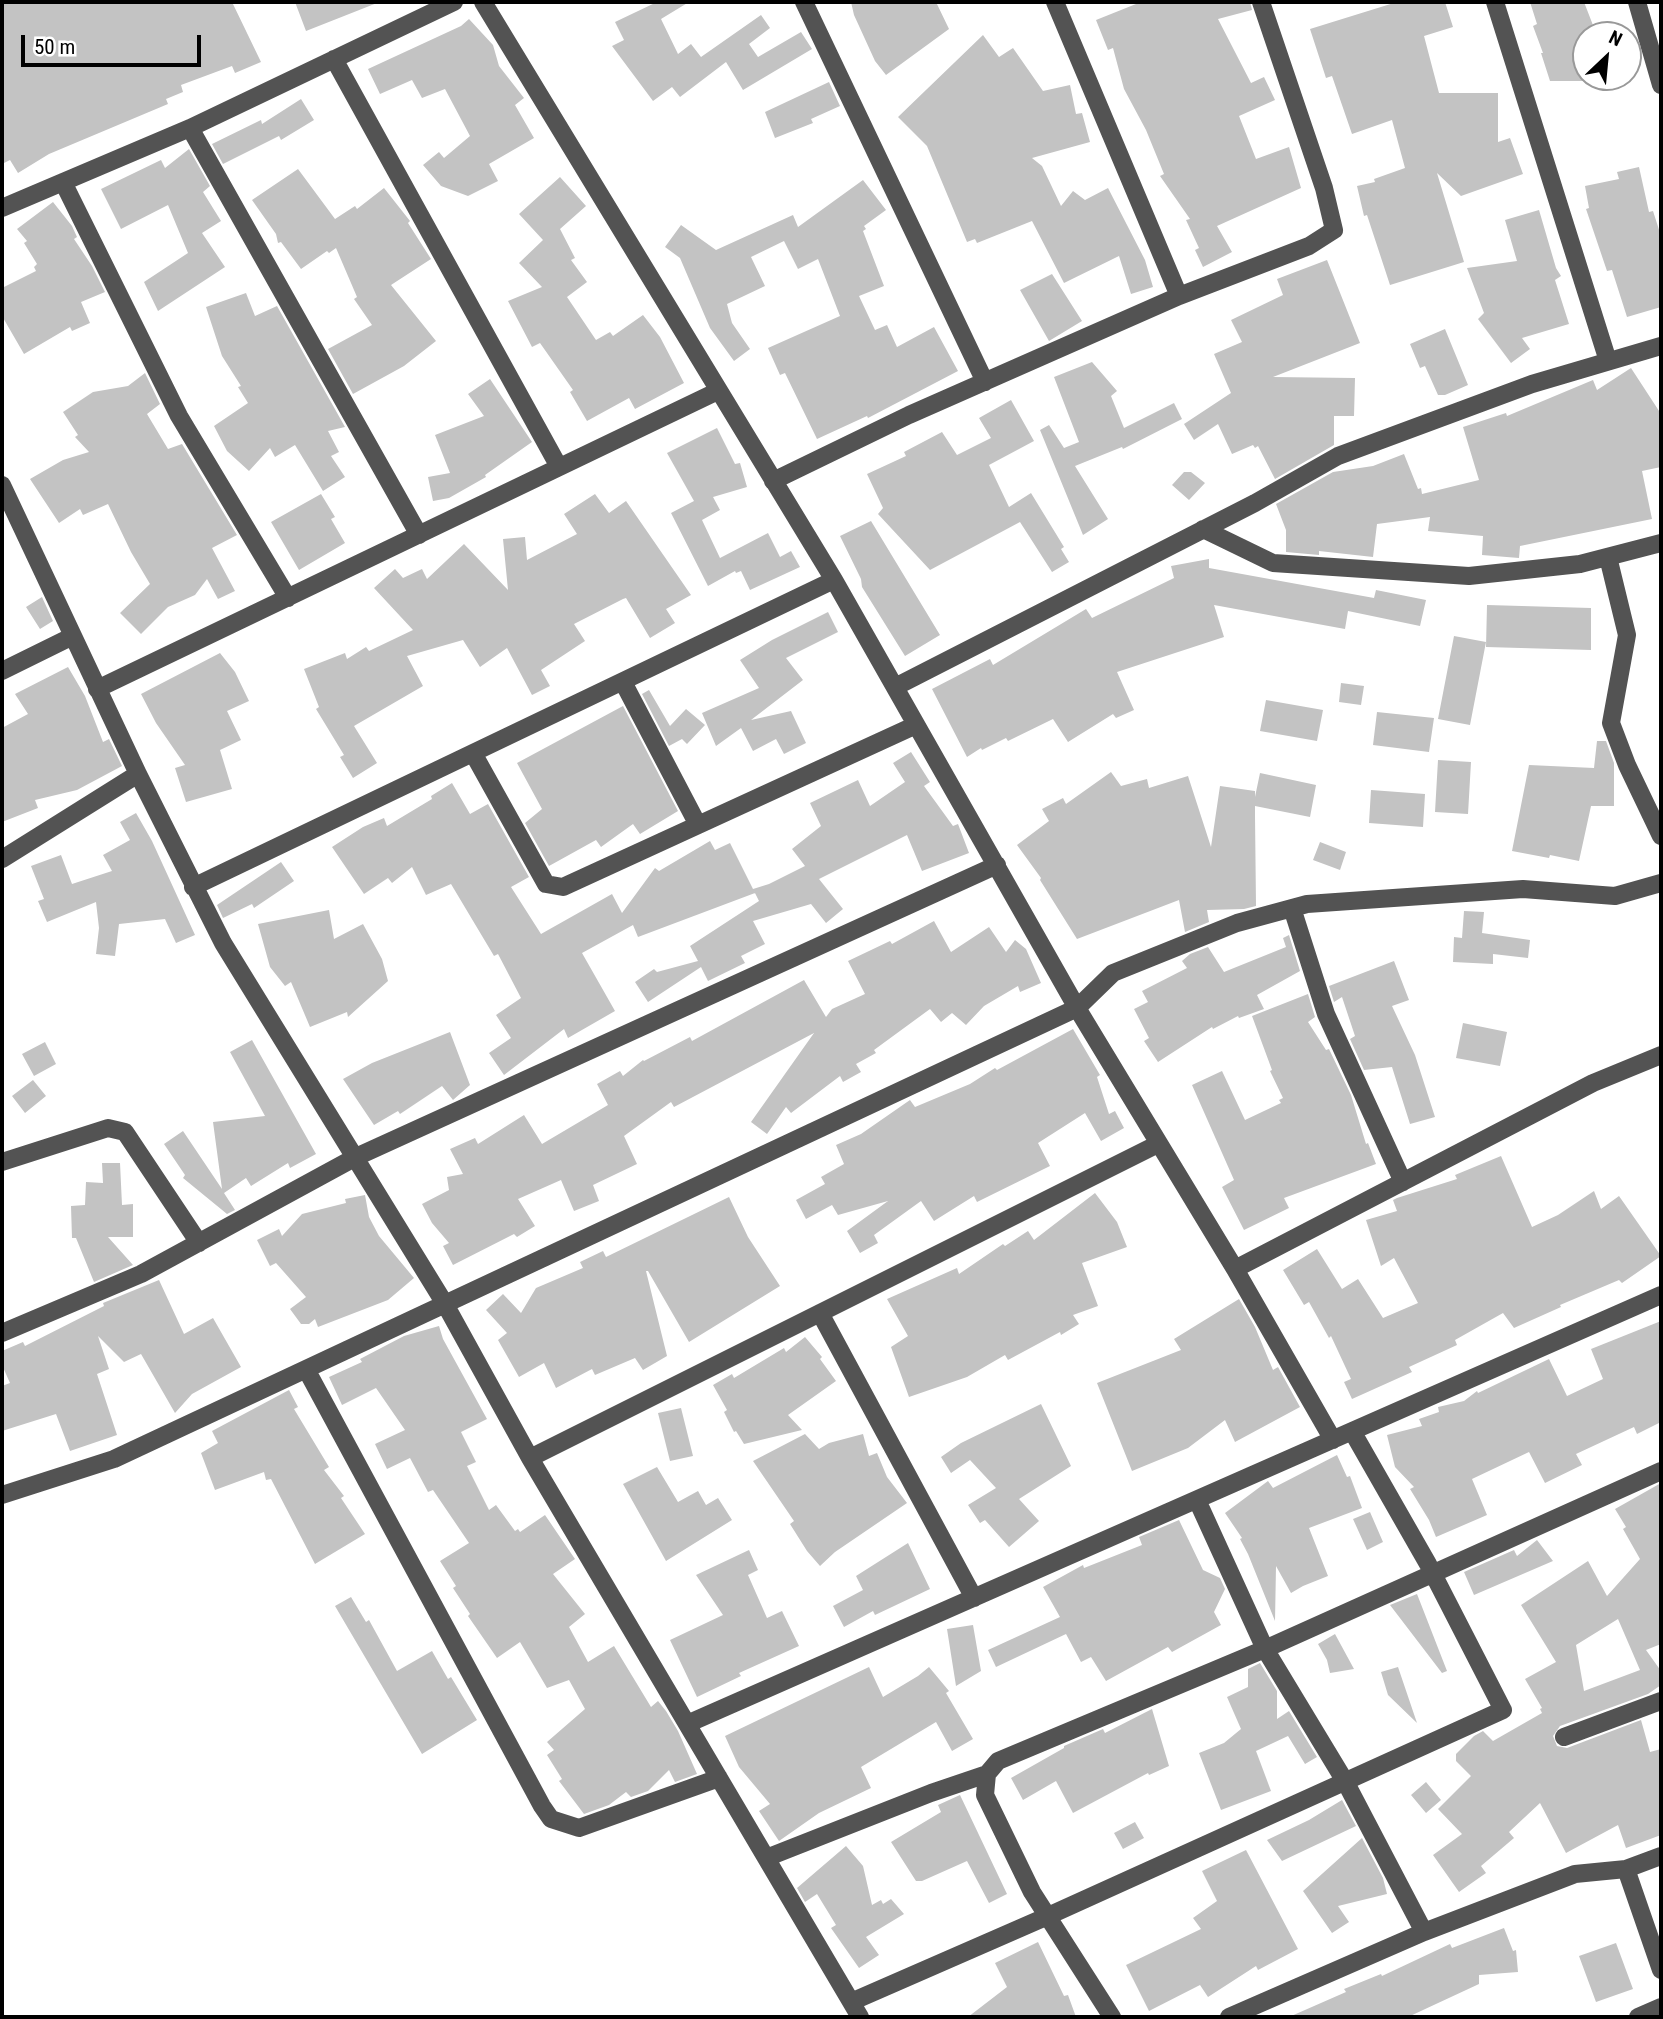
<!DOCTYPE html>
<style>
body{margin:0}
#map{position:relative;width:1663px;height:2019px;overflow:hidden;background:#fff;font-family:"Roboto Condensed",sans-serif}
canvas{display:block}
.frame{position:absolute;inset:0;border:4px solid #000;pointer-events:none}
.north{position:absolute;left:1572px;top:21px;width:70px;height:70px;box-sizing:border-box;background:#fff;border:2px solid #999;border-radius:50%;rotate:26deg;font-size:19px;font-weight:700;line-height:28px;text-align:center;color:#000}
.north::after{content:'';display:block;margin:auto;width:24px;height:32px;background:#000;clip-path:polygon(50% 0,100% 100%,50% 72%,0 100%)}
.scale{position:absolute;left:21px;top:35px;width:180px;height:32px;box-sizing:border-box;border:4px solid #000;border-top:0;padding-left:9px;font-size:21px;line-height:24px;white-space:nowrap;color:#000;-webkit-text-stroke:5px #fff;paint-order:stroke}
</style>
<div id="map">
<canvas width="1663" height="2019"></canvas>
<div class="frame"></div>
<div class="north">N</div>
<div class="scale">50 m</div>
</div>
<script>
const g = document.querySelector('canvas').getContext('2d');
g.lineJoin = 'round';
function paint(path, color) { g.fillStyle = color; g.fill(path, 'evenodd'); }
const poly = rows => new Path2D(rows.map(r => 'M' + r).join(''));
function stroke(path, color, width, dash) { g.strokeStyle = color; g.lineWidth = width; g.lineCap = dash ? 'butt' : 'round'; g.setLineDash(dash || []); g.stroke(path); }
const building = poly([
 [2,2,232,2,261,62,235,73,232,66,181,85,183,92,166,99,168,104,49,154,18,173,10,160,2,164],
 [295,2,377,2,377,3,306,31],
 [657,2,689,2,661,19,678,54,691,44,701,57,761,15,770,28,749,44,758,57,801,32,812,49,743,90,726,62,680,97,672,87,653,101,612,46,624,40,615,22],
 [851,2,936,2,949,29,886,75,875,61,854,15],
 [1141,2,1250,2,1252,10,1218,19,1251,83,1264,77,1275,100,1239,116,1256,159,1289,147,1301,188,1217,226,1232,252,1203,267,1195,250,1199,248,1186,220,1190,219,1160,176,1164,174,1146,130,1124,89,1113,48,1108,50,1096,20],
 [1397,2,1445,2,1453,27,1424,36,1439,93,1498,93,1498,142,1510,138,1523,174,1461,196,1437,173,1464,262,1390,285,1367,215,1364,216,1357,186,1375,182,1374,179,1405,168,1392,120,1352,134,1332,76,1326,78,1310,29],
 [1530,2,1584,2,1596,33,1586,35,1586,81,1550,81,1541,53,1543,53,1533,26,1537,24],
 [469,19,493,45,499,66,524,98,515,105,534,138,489,164,498,181,468,196,441,186,423,165,439,152,444,158,470,136,445,89,422,98,412,80,380,94,368,69,461,26],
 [983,35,999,57,1013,48,1043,91,1070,85,1076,114,1082,113,1090,142,1032,158,1042,166,1061,206,1073,191,1085,200,1108,188,1145,260,1153,287,1131,294,1119,256,1064,283,1032,221,977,243,975,239,967,242,927,146,898,117],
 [829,82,840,106,811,119,813,123,775,138,765,112],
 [301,99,314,120,281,140,279,136,223,164,212,144,261,120,262,124],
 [189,149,210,186,203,192,221,221,202,233,225,267,158,311,144,282,188,253,168,205,121,229,101,189,161,160,165,168],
 [1639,167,1649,212,1653,211,1661,236,1661,307,1627,317,1612,270,1607,271,1586,209,1589,208,1585,186,1619,179,1617,172],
 [298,169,335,219,355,206,357,209,384,188,410,221,408,223,431,259,391,285,436,341,404,366,353,394,328,349,372,325,354,299,357,297,336,248,329,253,327,251,301,269,281,242,278,243,276,234,252,200],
 [560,177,586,206,560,229,575,258,571,260,587,282,567,297,596,340,610,332,613,336,643,315,660,337,684,383,635,409,629,398,587,421,570,392,573,390,540,343,532,347,508,301,542,287,519,263,543,240,519,214],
 [863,180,886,210,864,226,866,229,863,231,884,286,859,296,875,330,887,325,897,347,934,327,958,371,868,418,867,416,817,439,785,373,780,375,768,348,840,316,818,259,798,269,784,241,751,257,765,286,727,304,732,323,750,349,734,361,710,328,680,258,665,247,681,225,716,250,793,215,798,227],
 [53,202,72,226,77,237,74,239,92,266,105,292,81,302,90,323,72,331,70,327,24,354,2,316,2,288,36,271,34,267,37,264,24,243,27,241,17,229],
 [1539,210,1556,268,1561,276,1555,280,1569,324,1522,338,1530,349,1511,363,1478,319,1484,313,1467,268,1517,261,1505,220],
 [1327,260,1360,343,1273,377,1355,378,1354,416,1334,416,1334,445,1275,479,1258,446,1255,448,1253,445,1232,454,1218,424,1194,440,1184,424,1231,393,1214,354,1242,342,1231,320,1283,295,1277,279],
 [1052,274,1082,321,1049,341,1020,290],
 [246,293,255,316,277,306,345,427,328,431,339,452,331,456,345,477,323,491,295,445,275,457,270,448,249,471,227,451,214,426,248,403,238,387,241,386,222,356,206,307],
 [1445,329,1468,385,1445,395,1438,395,1425,366,1420,368,1410,344],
 [1092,362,1117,391,1111,396,1124,428,1174,403,1182,419,1123,449,1122,447,1075,466,1108,519,1083,535,1040,430,1049,425,1064,448,1079,442,1054,377],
 [1631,368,1661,414,1661,467,1642,471,1652,519,1520,546,1519,558,1482,555,1483,536,1428,531,1430,517,1377,524,1373,557,1319,551,1319,555,1286,552,1286,530,1276,504,1333,472,1373,466,1404,454,1418,489,1421,488,1422,494,1479,480,1463,427,1506,413,1507,416,1593,380,1597,390],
 [145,373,160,404,147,414,168,449,182,444,237,535,212,548,235,591,218,599,207,579,195,595,168,607,141,634,120,613,150,584,131,552,108,504,83,515,80,509,59,523,30,479,63,460,89,452,75,437,78,435,63,412,93,392,128,386],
 [490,379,532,442,485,475,486,477,449,498,433,501,428,477,450,473,435,435,484,416,468,394],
 [1011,400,1034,441,989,465,1009,507,1031,493,1064,547,1061,549,1069,562,1052,572,1020,522,930,570,878,514,883,508,867,474,906,456,904,452,942,432,957,455,991,438,979,418],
 [717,428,735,464,740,463,747,487,713,497,720,510,702,520,720,558,768,533,780,557,791,551,800,567,750,590,741,571,736,573,735,571,708,586,671,513,694,501,667,453],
 [1184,472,1191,472,1205,483,1189,500,1172,485],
 [321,494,335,517,331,519,345,543,299,570,271,522],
 [595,494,609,513,626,501,691,595,666,609,675,623,650,638,626,598,623,599,574,624,585,641,541,670,550,686,532,695,507,648,480,667,463,640,407,656,423,686,354,726,377,763,353,778,340,757,344,755,316,709,319,707,304,669,345,653,347,659,366,647,369,651,413,630,374,588,395,569,403,578,422,569,427,579,464,544,508,590,503,539,525,537,527,560,577,534,564,514],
 [871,521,940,635,905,656,862,587,861,579,840,536],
 [1209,559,1209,568,1374,598,1376,590,1426,600,1420,626,1348,611,1345,629,1214,605,1224,637,1117,672,1134,710,1116,718,1113,714,1068,742,1053,719,1008,741,1006,738,982,750,981,748,967,757,932,689,990,659,993,665,1086,609,1092,618,1174,578,1171,566],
 [42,597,53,621,40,629,26,607],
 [1487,605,1591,608,1591,650,1486,647],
 [828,612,838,632,786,658,803,680,751,720,791,711,806,743,784,754,776,739,753,751,741,728,716,746,702,713,759,688,740,660,772,640],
 [1454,636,1486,642,1470,725,1438,719],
 [220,653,235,672,249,701,227,711,241,740,220,750,232,789,186,802,175,768,185,765,156,723,141,694],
 [68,667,85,696,103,742,109,739,122,766,77,790,35,800,38,808,2,822,2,728,28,714,15,694],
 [1341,683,1364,686,1361,705,1339,702],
 [649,690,670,726,686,709,705,725,687,744,682,739,669,746,642,694],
 [1266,700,1323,710,1317,741,1260,731],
 [623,706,678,811,640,834,633,824,601,847,596,840,549,866,525,823,542,809,517,763],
 [1377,712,1434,718,1429,752,1373,745],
 [1597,741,1606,741,1614,763,1614,806,1591,806,1579,861,1550,855,1549,858,1512,851,1529,765,1594,768],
 [911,752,930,782,924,786,953,826,958,824,969,853,922,871,907,835,819,879,843,909,826,923,811,904,753,921,765,944,741,956,745,963,708,981,701,967,648,1002,635,982,654,969,657,972,698,961,690,946,759,901,753,889,769,884,805,866,792,849,821,826,810,803,858,780,870,806,905,782,893,763],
 [1438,760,1471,762,1468,814,1435,812],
 [1111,772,1121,786,1147,779,1149,788,1188,776,1211,847,1220,786,1255,791,1255,797,1260,773,1316,785,1310,817,1255,806,1255,816,1253,816,1255,816,1256,906,1244,909,1207,910,1209,922,1185,932,1179,900,1077,939,1040,880,1041,878,1017,845,1049,821,1042,809,1063,798,1066,804],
 [452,783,470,814,488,804,529,877,511,887,541,934,612,894,622,913,655,868,659,871,710,841,715,850,730,843,755,893,638,937,633,925,582,953,615,1011,568,1038,564,1029,504,1075,489,1053,511,1038,496,1015,521,998,498,954,494,956,451,884,426,895,412,867,392,883,388,878,364,894,332,847,363,827,384,818,387,826,432,799,431,796],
 [1371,790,1425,794,1423,827,1369,823],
 [136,813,152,841,195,935,176,943,165,919,119,924,115,956,96,954,99,928,96,902,47,922,38,901,44,899,31,866,61,855,72,884,112,871,103,855,130,840,120,822],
 [1320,842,1346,852,1340,870,1313,860],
 [281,862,294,881,254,908,252,904,223,918,217,905],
 [329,910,334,939,363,924,382,959,388,981,348,1017,347,1012,310,1027,291,982,285,986,270,967,258,924],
 [1464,911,1484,912,1482,933,1530,940,1528,958,1493,954,1493,964,1453,962,1454,937,1462,938],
 [934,921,951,952,989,927,1006,952,1015,940,1026,949,1041,983,1020,992,1018,986,984,1006,966,1025,952,1013,941,1022,930,1009,874,1050,876,1053,856,1064,861,1072,843,1082,840,1076,791,1113,786,1107,767,1134,751,1122,814,1033,674,1107,671,1102,624,1136,637,1164,593,1185,599,1201,574,1211,561,1180,518,1199,535,1226,517,1237,514,1234,453,1265,443,1246,449,1243,432,1223,422,1204,449,1190,447,1177,463,1174,450,1149,475,1138,478,1144,524,1115,542,1144,608,1105,597,1084,620,1071,623,1076,643,1060,644,1061,690,1037,692,1041,804,980,826,1017,832,1009,865,994,848,961,890,941,892,944],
 [1289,935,1300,971,1257,995,1264,1009,1239,1018,1238,1016,1213,1029,1212,1027,1158,1062,1144,1041,1149,1038,1134,1009,1148,1002,1142,991,1187,968,1182,961,1190,954,1208,947,1224,972,1286,947,1283,938],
 [1394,961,1409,1000,1392,1006,1415,1055,1435,1117,1410,1124,1392,1067,1364,1070,1350,1039,1355,1036,1342,997,1334,1002,1329,986],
 [1308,994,1315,1017,1308,1022,1326,1050,1329,1049,1351,1095,1366,1144,1368,1143,1376,1164,1284,1198,1289,1208,1244,1230,1222,1187,1234,1180,1192,1085,1222,1071,1245,1120,1281,1103,1279,1100,1283,1098,1270,1071,1272,1070,1252,1016],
 [1463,1023,1507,1032,1500,1066,1456,1058],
 [1073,1029,1100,1075,1097,1077,1109,1114,1115,1111,1124,1128,1101,1141,1085,1113,1038,1143,1050,1166,977,1202,974,1196,934,1221,921,1201,874,1235,878,1243,860,1253,847,1231,888,1201,838,1215,832,1205,806,1219,796,1200,825,1184,821,1177,844,1164,836,1145,861,1134,910,1100,915,1107,970,1084,995,1068,997,1070],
 [450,1032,470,1085,453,1100,442,1086,400,1114,398,1111,374,1125,343,1079,372,1063],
 [252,1040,316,1154,290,1168,288,1163,251,1186,246,1178,224,1193,235,1210,227,1214,183,1178,185,1175,164,1144,183,1131,222,1189,213,1122,265,1116,230,1052],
 [45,1042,56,1064,34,1076,22,1054],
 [33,1080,46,1096,25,1113,12,1096],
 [1501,1156,1532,1227,1558,1215,1594,1191,1601,1209,1619,1196,1661,1256,1622,1283,1619,1280,1560,1305,1561,1307,1514,1328,1503,1313,1455,1340,1457,1345,1409,1367,1412,1372,1352,1399,1344,1382,1351,1379,1331,1336,1329,1338,1309,1302,1304,1305,1283,1270,1317,1249,1342,1289,1358,1279,1383,1318,1418,1303,1394,1258,1381,1266,1366,1220,1397,1211,1393,1200,1397,1198,1457,1179,1455,1175],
 [102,1163,120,1163,122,1205,133,1204,133,1237,108,1237,133,1265,94,1282,76,1238,72,1238,71,1206,85,1205,86,1182,103,1183],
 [1095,1193,1117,1222,1127,1247,1082,1263,1098,1306,1073,1315,1079,1324,1061,1335,1060,1332,1008,1360,1005,1355,967,1377,909,1397,891,1347,908,1336,887,1299,957,1268,959,1274,1003,1244,1005,1246,1028,1231,1034,1240],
 [365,1195,369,1217,379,1236,414,1278,388,1300,318,1327,315,1319,309,1324,301,1324,290,1309,306,1297,276,1263,270,1266,257,1240,279,1229,282,1236,302,1214,346,1203,345,1199],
 [729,1197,748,1237,780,1286,689,1342,648,1271,646,1271,667,1356,643,1370,635,1358,595,1375,592,1369,556,1388,544,1363,519,1377,498,1340,507,1333,486,1310,503,1294,521,1313,536,1288,583,1268,580,1262,603,1251,606,1257],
 [159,1280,184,1334,213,1318,241,1367,192,1394,175,1413,141,1354,124,1362,98,1336,109,1369,97,1374,117,1435,70,1451,56,1414,2,1431,2,1386,10,1383,2,1365,2,1351,23,1342,25,1346,104,1306,103,1303],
 [1239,1299,1255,1327,1273,1370,1278,1367,1300,1407,1235,1442,1225,1420,1188,1448,1132,1471,1097,1383,1181,1350,1174,1339],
 [1661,1321,1661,1422,1637,1434,1634,1427,1576,1454,1582,1465,1545,1483,1529,1452,1472,1479,1487,1515,1436,1537,1429,1520,1410,1489,1414,1487,1395,1467,1387,1435,1422,1426,1419,1419,1439,1412,1438,1407,1464,1401,1477,1391,1478,1393,1549,1359,1567,1396,1603,1379,1591,1349],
 [439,1326,443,1339,487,1419,461,1432,476,1462,467,1466,489,1510,496,1505,515,1531,518,1529,520,1532,545,1515,575,1559,553,1574,585,1614,569,1627,588,1662,614,1646,651,1707,658,1701,666,1711,678,1731,697,1774,675,1782,669,1770,648,1791,631,1797,626,1792,609,1805,584,1814,559,1781,562,1779,547,1755,554,1750,547,1742,585,1709,569,1680,547,1688,520,1642,497,1658,468,1616,470,1614,453,1588,456,1586,440,1561,469,1543,433,1490,428,1492,410,1458,387,1469,375,1444,405,1430,376,1388,342,1405,329,1377,362,1362,360,1359,404,1336],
 [805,1337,822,1357,820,1359,836,1381,788,1415,802,1430,744,1444,736,1431,734,1432,724,1412,727,1410,713,1385,732,1374,734,1378,784,1348,786,1352],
 [289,1390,298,1407,294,1409,329,1467,324,1470,344,1496,341,1498,365,1534,315,1564,271,1479,266,1480,264,1472,215,1490,201,1453,218,1443,212,1431],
 [1041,1404,1071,1466,1019,1499,1039,1521,1009,1547,985,1520,980,1523,968,1505,996,1488,970,1460,951,1473,941,1457,961,1443],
 [681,1408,693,1456,670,1461,658,1413],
 [805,1434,819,1449,829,1443,863,1434,869,1456,877,1453,887,1477,907,1503,835,1552,820,1566,807,1551,790,1524,794,1521,753,1461],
 [1337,1455,1347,1477,1350,1476,1362,1508,1309,1528,1328,1576,1303,1586,1291,1593,1276,1566,1275,1621,1248,1554,1240,1539,1242,1538,1225,1513,1268,1481,1273,1488],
 [657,1467,678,1502,698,1491,706,1505,718,1498,732,1520,666,1561,623,1484],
 [1661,1483,1661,1644,1646,1650,1661,1671,1661,1685,1648,1694,1560,1726,1553,1736,1557,1746,1567,1748,1641,1720,1650,1752,1661,1749,1661,1835,1626,1848,1618,1825,1566,1853,1540,1803,1509,1832,1514,1838,1481,1866,1486,1873,1459,1892,1433,1855,1462,1834,1438,1809,1471,1776,1456,1761,1456,1754,1474,1736,1483,1731,1493,1741,1542,1713,1540,1709,1542,1708,1525,1679,1556,1662,1521,1605,1588,1561,1607,1596,1640,1559,1623,1529,1626,1527,1615,1509],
 [1618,1619,1640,1670,1584,1691,1576,1645],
 [1370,1512,1383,1542,1367,1550,1353,1519],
 [1179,1520,1203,1570,1220,1578,1225,1589,1214,1612,1221,1625,1172,1652,1168,1647,1106,1681,1091,1657,1081,1662,1066,1634,996,1667,988,1650,1060,1617,1043,1587,1083,1565,1084,1568,1142,1545,1139,1537],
 [1537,1540,1553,1561,1474,1595,1464,1572,1514,1550,1517,1556],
 [908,1543,930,1589,875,1615,873,1611,844,1627,833,1606,863,1590,856,1576],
 [749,1550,758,1570,748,1575,767,1618,782,1611,799,1646,739,1673,741,1676,697,1697,670,1640,723,1615,696,1575],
 [1417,1594,1447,1671,1442,1673,1390,1605],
 [351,1597,366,1622,369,1620,397,1671,432,1651,448,1679,451,1677,477,1720,422,1754,335,1606],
 [973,1625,981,1671,956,1686,947,1629],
 [1335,1634,1354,1669,1330,1673,1327,1660,1318,1644],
 [1260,1663,1277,1691,1277,1719,1289,1711,1317,1757,1305,1764,1288,1736,1256,1751,1271,1791,1221,1810,1199,1753,1224,1743,1241,1729,1227,1697,1248,1687,1248,1669],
 [869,1667,883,1697,918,1676,929,1667,949,1691,946,1693,973,1739,952,1751,936,1722,861,1767,871,1788,819,1813,779,1841,759,1811,770,1804,739,1767,725,1736],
 [1398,1667,1417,1723,1388,1695,1381,1672],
 [1152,1709,1169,1766,1149,1775,1148,1773,1073,1813,1056,1781,1023,1800,1011,1778,1064,1748,1064,1746,1103,1729,1105,1733],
 [1426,1782,1441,1800,1426,1813,1411,1795],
 [960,1795,1007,1894,989,1903,967,1861,922,1881,916,1881,891,1842,941,1812,938,1805],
 [1342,1800,1356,1826,1282,1861,1267,1840,1309,1820],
 [1135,1822,1144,1838,1123,1849,1114,1833],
 [1362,1838,1383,1878,1387,1894,1338,1906,1349,1922,1332,1933,1303,1891],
 [846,1846,863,1866,872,1905,881,1900,883,1904,891,1899,904,1914,866,1937,879,1955,859,1968,831,1928,836,1925,817,1894,805,1902,797,1888],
 [1246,1850,1298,1949,1258,1970,1256,1966,1208,1997,1200,1985,1149,2011,1126,1965,1201,1929,1193,1918,1217,1901,1202,1871],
 [1504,1928,1513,1951,1516,1950,1518,1972,1479,1975,1479,1984,1408,2017,1289,2017,1346,1992,1344,1989,1381,1974,1382,1976,1450,1944,1452,1948],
 [1038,1942,1064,1996,1068,1995,1076,2017,968,2017,1007,1987,995,1963],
 [1616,1943,1633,1989,1596,2002,1579,1956]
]);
const minor = poly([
 [483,2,834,580,1077,1008,1235,1269,1333,1440],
 [804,2,985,382],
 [1055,2,1179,296],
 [1495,2,1608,361],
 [1637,2,1661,85],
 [334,59,559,467],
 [190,128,419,535],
 [63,182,179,416,288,598],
 [2,208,190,128,454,2],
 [773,481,909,415,1179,296,1309,246,1334,230,1324,188,1261,2],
 [2,485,138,774,223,943,445,1304,530,1458,860,2017],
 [1203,529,1273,563,1469,576,1580,564,1661,543],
 [1608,557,1627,635,1611,723,1627,765,1661,836],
 [2,671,73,636],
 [623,682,698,825],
 [895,687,1255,503,1338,456,1532,384,1661,346],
 [97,689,718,391],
 [473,753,546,884,563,887,916,725],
 [2,859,138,774],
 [193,887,834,580],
 [1292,908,1326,1014,1403,1182],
 [2,1162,108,1128,125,1132,199,1243],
 [1235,1269,1593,1083,1661,1055],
 [820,1313,974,1598],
 [2,1333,141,1274,356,1157,997,865],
 [306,1369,542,1806,551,1819,579,1828,719,1778],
 [530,1458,1158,1144],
 [2,1495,114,1459,1077,1008,1113,973,1237,923,1307,904,1523,889,1615,896,1661,883],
 [1197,1500,1265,1649,1346,1783,1424,1932],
 [687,1724,1661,1295],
 [1564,1737,1661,1701],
 [987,1774,985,1795,1032,1892,1112,2017],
 [766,1858,931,1793,987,1774,998,1761,1265,1649,1661,1471],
 [1626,1869,1661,1970],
 [851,2002,1048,1916,1503,1710,1428,1564,1352,1431],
 [1229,2017,1424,1932,1575,1874,1626,1869,1661,1856],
 [1638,2017,1661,2007]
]);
paint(building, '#c3c3c3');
stroke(minor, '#535353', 18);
</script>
